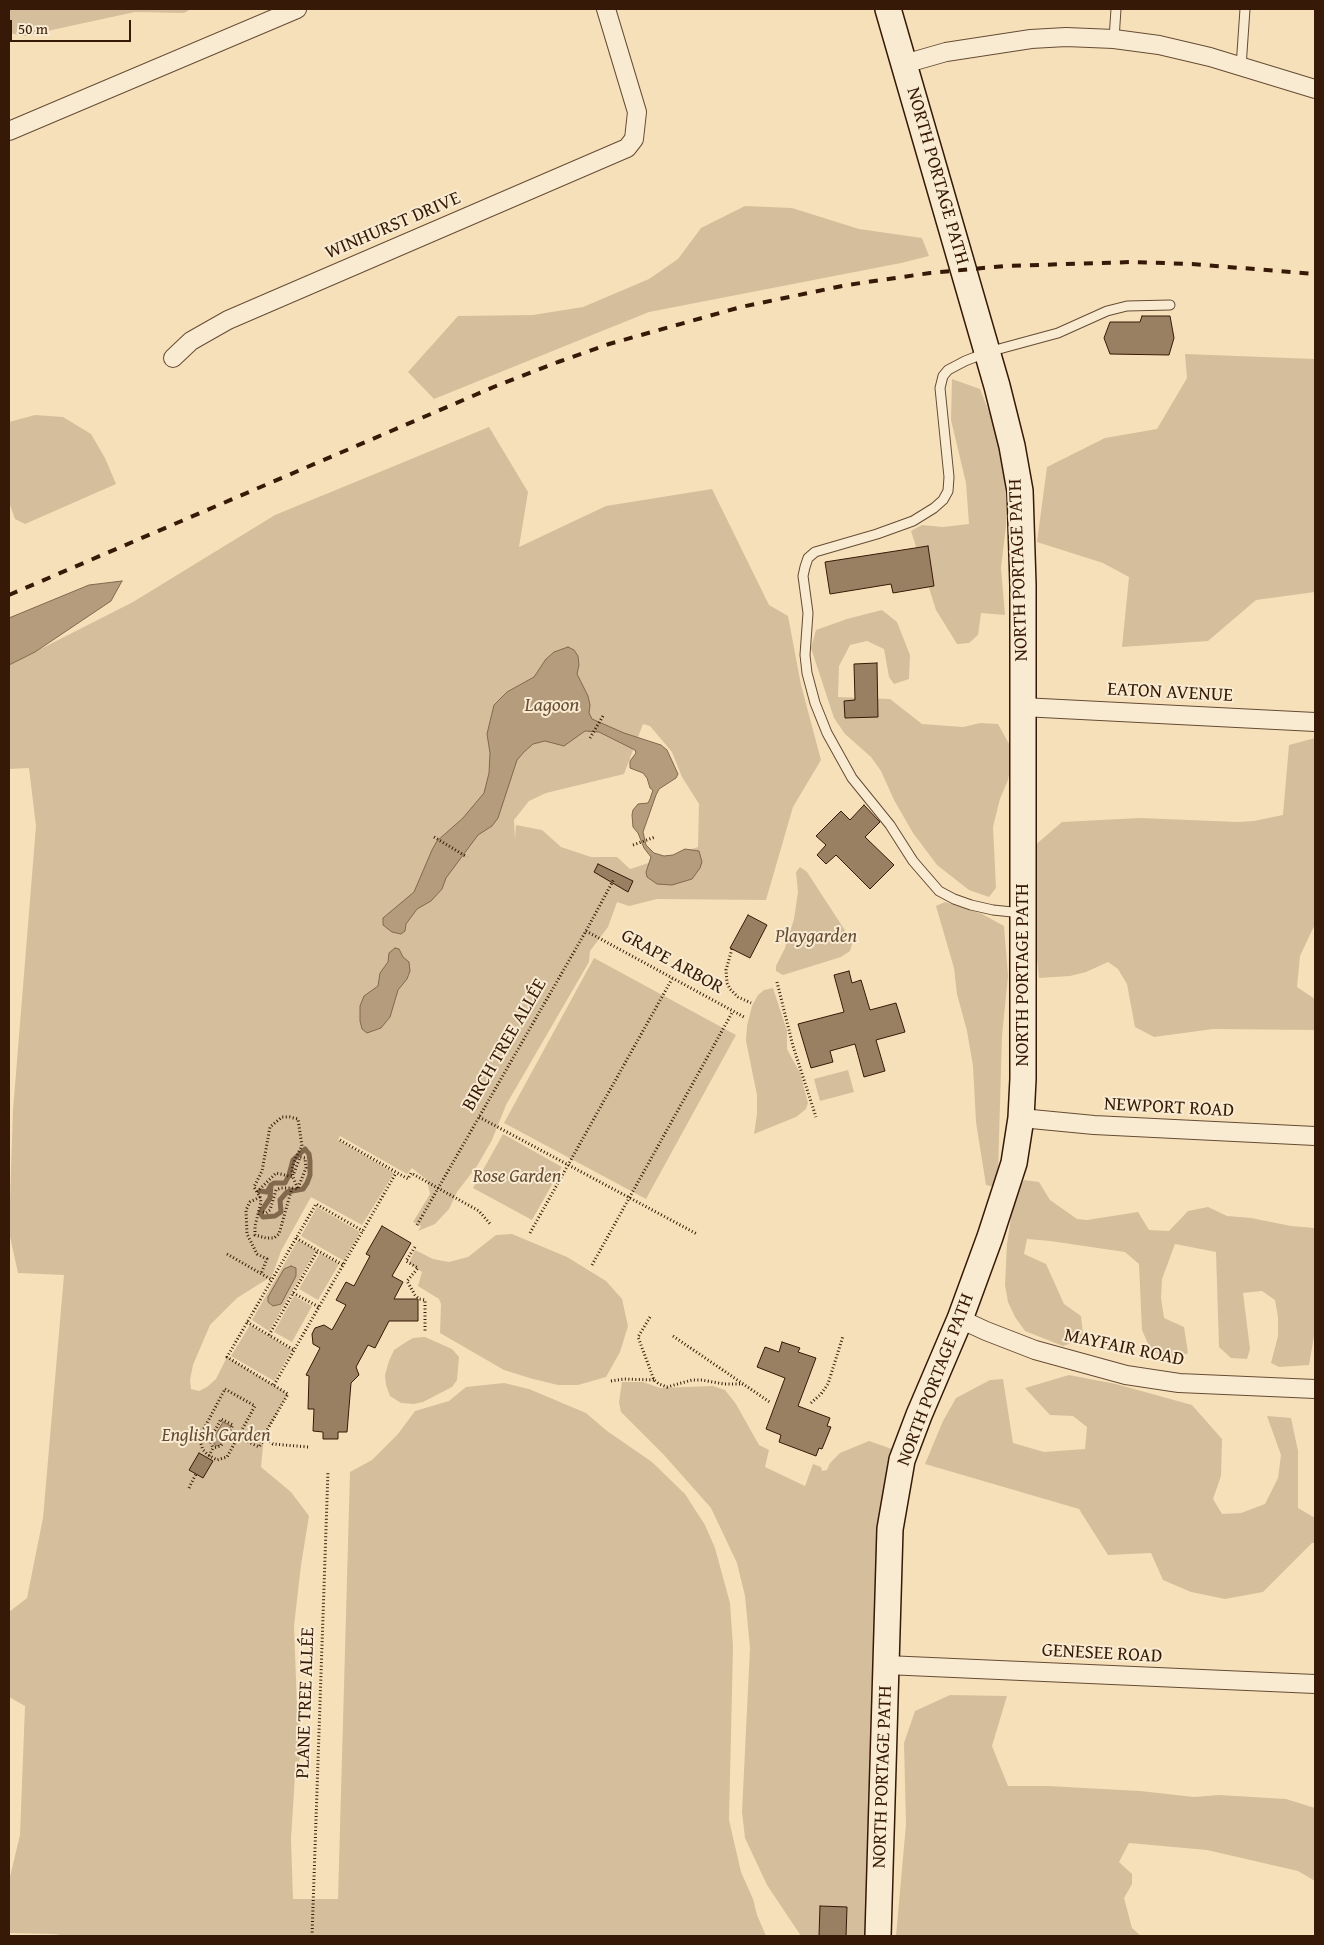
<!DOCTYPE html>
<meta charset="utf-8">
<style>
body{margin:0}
#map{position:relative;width:1324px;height:1945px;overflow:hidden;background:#f6e0b9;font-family:"Gentium Book Plus",serif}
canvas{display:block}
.frame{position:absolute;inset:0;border:10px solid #361906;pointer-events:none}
.scale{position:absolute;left:10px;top:20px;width:121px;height:22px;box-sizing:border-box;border:2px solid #361906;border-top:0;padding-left:6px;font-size:15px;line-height:18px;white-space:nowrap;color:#361906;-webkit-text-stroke:4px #f9ebd2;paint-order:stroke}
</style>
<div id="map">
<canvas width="1324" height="1945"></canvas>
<div class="frame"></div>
<div class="scale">50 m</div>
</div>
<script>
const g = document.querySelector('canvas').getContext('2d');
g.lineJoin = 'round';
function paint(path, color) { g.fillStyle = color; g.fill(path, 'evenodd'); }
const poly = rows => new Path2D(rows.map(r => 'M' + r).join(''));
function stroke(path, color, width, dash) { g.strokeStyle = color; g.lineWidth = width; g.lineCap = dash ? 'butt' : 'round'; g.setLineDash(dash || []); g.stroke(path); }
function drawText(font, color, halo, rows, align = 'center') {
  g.font = font + ' "Gentium Book Plus",serif'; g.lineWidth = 4; g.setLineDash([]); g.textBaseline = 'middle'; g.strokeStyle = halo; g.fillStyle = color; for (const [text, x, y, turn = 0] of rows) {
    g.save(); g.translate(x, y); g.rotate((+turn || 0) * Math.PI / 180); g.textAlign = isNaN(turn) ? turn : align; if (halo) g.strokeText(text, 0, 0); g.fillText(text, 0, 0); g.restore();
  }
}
const green = poly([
 [9,9,191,9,184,13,135,12,24,36,9,33],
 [745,206,792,208,859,229,922,238,929,256,901,263,649,312,434,399,408,372,458,316,533,315,583,307,649,279,678,259,701,228],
 [1185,354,1315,359,1315,592,1256,600,1208,641,1122,647,1129,577,1103,563,1037,542,1047,467,1105,438,1157,429,1187,378],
 [952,379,980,389,999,437,1006,493,1006,526,1001,568,1005,615,981,613,978,635,969,643,957,644,936,610,911,531,922,525,943,527,969,524,966,483,951,420],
 [35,415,63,417,91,434,105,458,116,484,25,524,15,519,9,502,9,422],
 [489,427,528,492,519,547,606,506,712,489,769,605,788,616,801,685,821,760,793,807,766,900,657,899,629,906,617,902,608,927,590,951,589,962,506,1105,492,1140,477,1166,457,1192,449,1209,435,1224,418,1231,421,1226,413,1222,430,1194,427,1180,412,1168,407,1174,340,1136,338,1140,394,1173,362,1225,311,1197,281,1251,272,1276,237,1298,210,1325,193,1365,190,1380,191,1389,199,1391,207,1387,216,1379,227,1357,288,1394,264,1436,261,1467,291,1492,309,1516,301,1565,294,1626,297,1707,303,1747,295,1775,291,1839,293,1899,338,1899,350,1472,372,1460,398,1434,415,1411,449,1401,466,1387,504,1383,529,1389,586,1413,607,1431,652,1462,685,1494,705,1525,715,1548,730,1603,733,1647,729,1820,741,1872,753,1899,757,1915,766,1936,67,1936,54,1934,9,1933,9,1881,20,1835,25,1706,9,1697,9,1612,27,1598,43,1518,64,1275,18,1273,9,1232,13,1110,36,826,29,768,9,769,9,665,133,602,275,515],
 [643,724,650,726,672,752,682,777,699,804,698,847,630,869,617,857,591,857,561,847,542,830,516,825,515,839,514,820,529,801,546,793,624,774],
 [882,610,897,622,910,655,909,679,894,684,889,677,884,649,867,641,850,645,839,666,838,697,890,699,922,724,963,727,980,723,998,724,1013,751,1008,780,1000,799,993,827,996,888,989,897,969,890,937,865,913,833,894,800,881,771,871,757,845,734,834,718,811,648,816,630,847,619],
 [1315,738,1315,924,1300,956,1297,987,1315,999,1315,1030,1213,1029,1154,1037,1135,1027,1127,984,1118,969,1108,962,1086,972,1070,976,1039,978,1035,939,1033,847,1062,822,1140,818,1238,822,1254,821,1283,815,1289,745],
 [800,867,807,872,848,935,852,944,850,951,841,957,783,975,776,971,776,966,785,948,794,919,798,892,796,872],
 [945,902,982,914,1004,926,1008,976,1002,1036,998,1173,994,1187,986,1185,976,1122,973,1066,967,1031,957,994,954,968,936,906],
 [594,958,736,1035,646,1199,504,1123],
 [773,988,787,1031,787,1049,800,1073,808,1103,806,1109,796,1117,754,1134,757,1114,757,1095,746,1041,747,1026,752,1006,758,995,764,990],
 [848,1070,854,1092,820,1101,814,1079],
 [503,1134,562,1167,532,1220,473,1188],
 [1024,1180,1039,1182,1050,1200,1077,1219,1087,1220,1138,1212,1149,1230,1169,1231,1188,1211,1208,1207,1227,1216,1251,1218,1291,1226,1315,1228,1315,1330,1309,1365,1279,1367,1271,1363,1278,1336,1278,1317,1275,1300,1262,1291,1243,1293,1250,1349,1247,1359,1231,1358,1219,1347,1216,1252,1175,1244,1162,1279,1161,1298,1164,1318,1184,1327,1188,1353,1168,1363,1149,1346,1142,1330,1139,1264,1125,1252,1050,1241,1027,1239,1024,1254,1046,1264,1064,1304,1081,1316,1083,1335,1078,1341,1063,1346,1025,1331,1015,1317,1008,1302,1005,1285,1007,1244,1014,1198],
 [317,1207,360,1232,344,1261,301,1236],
 [512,1234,567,1257,606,1281,622,1299,628,1326,620,1352,606,1377,578,1385,558,1385,533,1379,504,1370,440,1333,441,1304,439,1299,418,1286,422,1272,409,1263,415,1250,433,1259,449,1262,468,1257,496,1235],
 [298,1240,316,1250,269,1331,252,1320],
 [320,1253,339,1264,318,1300,299,1289],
 [294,1296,312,1306,292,1342,274,1332],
 [250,1325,292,1350,274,1381,231,1356],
 [425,1337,452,1349,459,1357,457,1380,452,1387,423,1402,414,1404,401,1403,390,1396,386,1385,385,1375,389,1361,394,1350,406,1342,413,1338],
 [1069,1375,1116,1384,1192,1405,1222,1439,1221,1476,1213,1499,1222,1514,1241,1513,1265,1504,1278,1478,1281,1455,1267,1416,1291,1418,1298,1451,1298,1508,1315,1518,1315,1543,1312,1543,1263,1592,1225,1599,1191,1592,1163,1580,1151,1553,1108,1555,1079,1509,925,1464,943,1421,956,1398,990,1380,1003,1379,1013,1443,1044,1452,1085,1449,1087,1427,1073,1416,1050,1415,1025,1388],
 [622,1382,643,1382,660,1388,713,1386,725,1390,736,1404,759,1445,769,1450,765,1467,805,1486,813,1464,821,1467,822,1471,827,1470,830,1463,840,1453,869,1441,892,1449,885,1485,865,1936,801,1936,767,1885,745,1838,742,1812,750,1648,745,1596,737,1563,711,1508,664,1455,621,1412,619,1402],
 [950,1695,1007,1696,992,1746,1008,1786,1048,1786,1140,1791,1194,1797,1219,1795,1286,1799,1315,1808,1315,1881,1298,1871,1207,1850,1129,1843,1119,1862,1132,1874,1132,1884,1124,1898,1132,1928,1141,1936,896,1936,906,1824,904,1743,915,1711]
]);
const water = poly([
 [122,581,111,601,35,652,9,665,9,618,89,585,122,581],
 [568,647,574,650,578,656,579,665,577,674,588,696,590,705,589,713,592,719,624,733,661,745,667,750,678,774,676,778,659,789,656,795,643,832,646,845,654,853,664,856,673,855,685,849,699,851,702,862,700,868,692,879,672,885,657,884,647,877,646,872,651,857,644,848,638,833,633,827,632,815,633,810,638,804,648,803,650,799,653,790,650,788,647,778,643,773,630,768,630,761,636,753,635,750,599,732,585,731,564,746,545,741,533,744,524,752,517,760,498,818,492,826,478,835,446,878,442,889,431,901,417,909,406,924,405,931,401,934,392,932,383,925,383,918,414,892,432,850,437,841,463,818,484,793,489,773,490,753,487,734,494,705,507,692,534,677,546,659,554,652,568,647],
 [395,948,399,949,403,957,409,962,410,971,407,979,398,990,390,1017,381,1028,367,1033,362,1029,360,1021,360,1006,364,996,378,986,380,973,388,962,389,953,395,948],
 [291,1266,296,1268,296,1276,281,1304,273,1306,268,1302,268,1297,284,1269,291,1266],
 [223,1422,231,1426,220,1445,216,1446,212,1441,223,1422]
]);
const stream = poly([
 [260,1191,267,1192,271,1185,274,1183,285,1183,289,1175,293,1160,305,1149,309,1154,310,1161,310,1175,307,1183,303,1189,287,1192,280,1200,281,1212,275,1216,263,1217,260,1213,270,1198,271,1185]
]);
const building = poly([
 [1142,316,1170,316,1174,338,1169,355,1110,354,1104,338,1110,322,1140,322,1142,316],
 [928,546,934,586,893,593,891,584,830,594,825,562,928,546],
 [877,663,878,717,845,718,844,701,855,700,854,664,877,663],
 [864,805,880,822,865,837,894,865,870,889,836,855,826,864,817,855,826,845,816,836,841,811,850,820,864,805],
 [598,864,633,881,628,892,594,872,598,864],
 [748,915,767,925,750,958,730,948,748,915],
 [849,971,852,983,861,980,870,1010,896,1003,905,1032,876,1040,885,1071,864,1077,855,1044,830,1051,833,1062,811,1068,798,1024,844,1012,834,975,849,971],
 [382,1226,411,1243,392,1276,403,1282,394,1299,418,1299,418,1321,389,1321,375,1348,368,1345,356,1367,359,1375,351,1383,347,1432,338,1432,338,1439,323,1439,323,1432,313,1431,314,1409,308,1409,309,1376,306,1375,320,1348,313,1344,312,1334,315,1328,324,1325,332,1330,346,1305,336,1300,346,1282,354,1286,370,1256,366,1254,382,1226],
 [782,1342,800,1348,798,1352,816,1358,798,1406,830,1418,827,1426,831,1427,822,1449,819,1448,816,1456,779,1442,781,1435,766,1429,785,1378,757,1367,765,1347,779,1352,782,1342],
 [199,1453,213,1461,203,1478,189,1470,199,1453],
 [820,1906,847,1907,846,1936,819,1936,820,1906]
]);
const path = poly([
 [590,738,603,716],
 [434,837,467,857],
 [633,845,655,837],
 [586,931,744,1017],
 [732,949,726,970,727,983,730,989,738,997,751,1003],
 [777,982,793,1046,816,1117],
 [479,1117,697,1234],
 [340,1140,408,1179,411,1173,479,1211,491,1225],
 [294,1173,300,1157,305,1158,306,1168,298,1188],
 [257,1192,276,1173,293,1177],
 [260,1197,250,1202,246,1210,247,1234,257,1254,267,1259,261,1274],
 [263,1212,266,1213,270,1210,276,1190,281,1188,292,1188,298,1189,293,1177,292,1169,296,1157,302,1146,298,1119,290,1117,282,1117,270,1127,262,1171,254,1187,260,1197,261,1202,255,1226,255,1235,266,1238,274,1238,279,1234,292,1188],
 [417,1225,586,931,614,879],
 [530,1233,672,979],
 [296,1238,343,1265],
 [415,1247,406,1261,418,1268,407,1281,415,1295,419,1299,425,1300,425,1333],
 [227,1254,272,1280],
 [592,1265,733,1011],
 [293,1293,319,1307],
 [650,1317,638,1337,654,1380,659,1384,667,1387,692,1380,702,1380,724,1384,743,1384],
 [247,1322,294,1350],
 [269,1335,318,1250],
 [673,1336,771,1403],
 [611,1381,624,1379,654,1380],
 [274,1385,396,1173],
 [225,1389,255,1406,227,1457,217,1460,208,1455,203,1450,199,1438,225,1389],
 [811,1403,821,1394,828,1384,843,1336],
 [238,1437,259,1447,265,1438],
 [308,1447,273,1444,263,1437,288,1394,227,1357,316,1204,363,1231],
 [209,1456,213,1448,210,1440,221,1419,233,1425,221,1446,213,1448],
 [189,1488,196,1474],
 [312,1936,328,1471]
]);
const service = poly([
 [1114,39,1116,9],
 [1241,67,1245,9],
 [1022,913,993,910,971,905,954,899,939,891,913,861,890,825,852,778,827,733,815,703,807,673,805,655,808,613,803,576,805,567,808,558,815,552,877,534,913,521,934,508,943,500,948,491,949,477,940,388,943,376,948,370,965,361,988,352,1058,333,1107,311,1127,306,1170,305]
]);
const minor = poly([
 [904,64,946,52,1031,39,1066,37,1114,39,1159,45,1210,57,1315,89],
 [9,131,297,9],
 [173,358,191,341,228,320,627,148,634,139,637,112,606,9],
 [1022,707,1315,722],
 [1021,1118,1094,1125,1315,1136],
 [960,1319,986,1331,1035,1350,1126,1375,1179,1383,1315,1389],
 [886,1665,1315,1684]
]);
const secondary = poly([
 [878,1936,890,1529,902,1460,919,1415,960,1319,990,1237,1014,1163,1021,1118,1023,1079,1023,585,1020,491,1012,446,997,386,888,9]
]);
const rail = poly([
 [9,595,496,386,558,362,609,344,741,307,847,285,930,273,1005,266,1132,262,1192,264,1315,274]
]);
const streetNames = [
 ["NORTH PORTAGE PATH",937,176,74],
 ["WINHURST DRIVE",393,226,-23],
 ["NORTH PORTAGE PATH",1019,570,-92],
 ["EATON AVENUE",1170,693,3],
 ["GRAPE ARBOR",672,962,29],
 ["NORTH PORTAGE PATH",1023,975,-90],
 ["BIRCH TREE ALLÉE",505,1045,-60],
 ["NEWPORT ROAD",1169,1108,3],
 ["MAYFAIR ROAD",1124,1348,12],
 ["NORTH PORTAGE PATH",936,1380,-69],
 ["GENESEE ROAD",1102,1654,3],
 ["PLANE TREE ALLÉE",306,1703,-88],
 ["NORTH PORTAGE PATH",883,1777,-88]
];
const parkNames = [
 ["Playgarden",816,937],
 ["Rose Garden",517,1177],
 ["English Garden",216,1436]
];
const waterNames = [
 ["Lagoon",552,706]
];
paint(green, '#d5be9b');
paint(water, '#b59c7c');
stroke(water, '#82684d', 1);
stroke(stream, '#82684d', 5);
paint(building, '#9a8063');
stroke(building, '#361906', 1);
stroke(service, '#664b33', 11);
stroke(minor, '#664b33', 20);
stroke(secondary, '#361906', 28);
stroke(path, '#361906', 3, [1, 2.5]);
stroke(service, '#f9ebd2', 9);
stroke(minor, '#f9ebd2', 18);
stroke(secondary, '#f9ebd2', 25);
stroke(rail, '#361906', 4, [9, 9]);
drawText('19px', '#361906', '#f9ebd2', streetNames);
drawText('italic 19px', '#664b33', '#f9ebd2', parkNames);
drawText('italic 20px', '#694d35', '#f9ebd2', waterNames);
</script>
